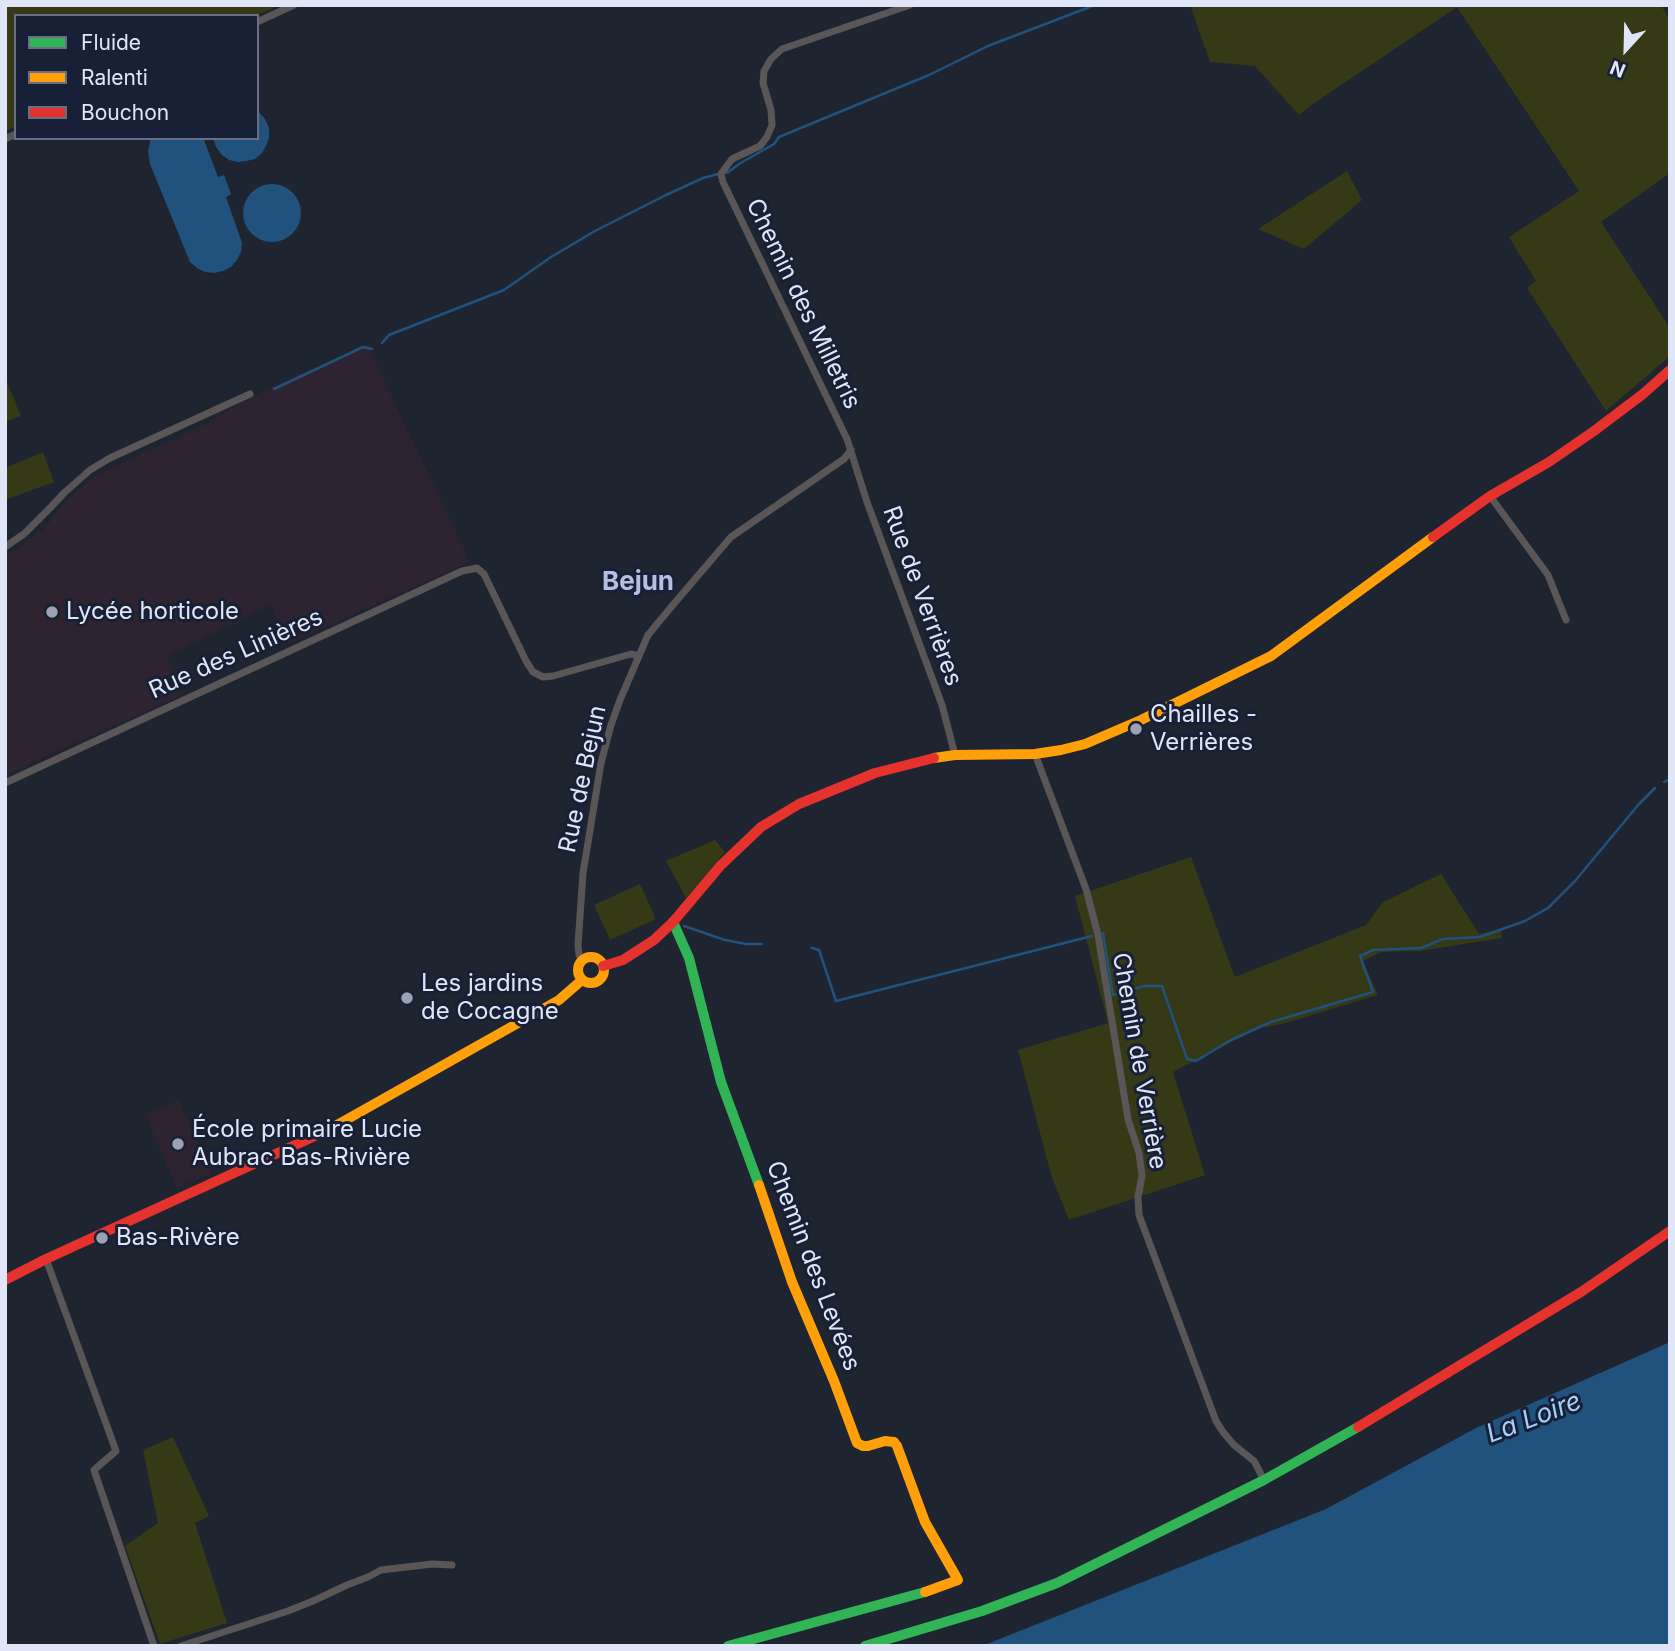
<!DOCTYPE html>
<meta charset="utf-8">
<style>
body{margin:0}
#map{position:relative;width:1675px;height:1651px;overflow:hidden;background:#1f2431;font-family:Inter,sans-serif}
canvas{display:block}
.frame{position:absolute;inset:0;border:7px solid #e0e6f7;pointer-events:none}
.legend{position:absolute;left:14px;top:14px;width:245px;height:126px;box-sizing:border-box;background:#182038;border:2px solid #686f84;margin:0;padding:9px 12px;list-style:none;font-size:21px;color:#e0e6f7}
.legend li{display:flex;align-items:center;gap:14px;height:35px}
.legend b{width:35px;border:2px solid #686f84}
.north{position:absolute;left:1591px;top:14px;width:70px;height:70px;-webkit-text-stroke:5px #182038;paint-order:stroke;rotate:202deg;font-size:19px;font-weight:700;line-height:28px;text-align:center;color:#e0e6f7}
.north::after{content:'';display:block;margin:auto;width:24px;height:32px;background:#e0e6f7;clip-path:polygon(50% 0,100% 100%,50% 72%,0 100%)}
</style>
<div id="map">
<canvas width="1675" height="1651"></canvas>
<div class="frame"></div>
<ul class="legend">
<li><b style="height:9px;background:#30b455"></b>Fluide</li>
<li><b style="height:9px;background:#ff9f0a"></b>Ralenti</li>
<li><b style="height:9px;background:#e5322d"></b>Bouchon</li>
</ul>
<div class="north">N</div>
</div>
<script>
const g = document.querySelector('canvas').getContext('2d');
g.lineJoin = 'round';
function paint(path, color) { g.fillStyle = color; g.fill(path, 'evenodd'); }
const poly = rows => new Path2D(rows.map(r => 'M' + r).join(''));
function stroke(path, color, width, dash) { g.strokeStyle = color; g.lineWidth = width; g.lineCap = dash ? 'butt' : 'round'; g.setLineDash(dash || []); g.stroke(path); }
function drawText(font, color, halo, rows, align = 'center') {
  g.font = font + ' Inter,sans-serif'; g.lineWidth = 6; g.setLineDash([]); g.textBaseline = 'middle'; g.strokeStyle = halo; g.fillStyle = color; for (const [text, x, y, turn = 0] of rows) {
    g.save(); g.translate(x, y); g.rotate((+turn || 0) * Math.PI / 180); g.textAlign = isNaN(turn) ? turn : align; if (halo) g.strokeText(text, 0, 0); g.fillText(text, 0, 0); g.restore();
  }
}
const education = poly([
 [367,344,470,562,287,644,271,604,167,656,184,694,5,775,5,555,16,550,44,529,68,499,95,476,196,429,263,391],
 [179,1100,211,1173,177,1188,145,1115]
]);
const green = poly([
 [5,5,279,5,256,16,16,16,16,126,5,131],
 [1190,5,1661,5,1670,20,1670,173,1601,222,1670,328,1670,356,1606,411,1527,288,1536,281,1509,237,1579,191,1457,7,1310,106,1299,115,1255,66,1210,62],
 [1347,171,1362,200,1304,249,1258,229],
 [5,377,21,416,5,422],
 [43,452,54,482,5,500,5,468],
 [715,840,725,852,686,898,666,861],
 [1191,857,1235,977,1366,925,1383,902,1441,874,1479,934,1501,929,1502,938,1420,951,1381,952,1363,961,1378,995,1282,1024,1259,1028,1173,1072,1205,1175,1069,1220,1052,1178,1018,1050,1108,1023,1075,896],
 [640,884,656,919,610,940,594,905],
 [173,1437,209,1516,195,1523,227,1623,160,1644,125,1546,158,1523,143,1450]
]);
const water = poly([
 [257,110,265,119,269,128,269,138,266,146,262,153,255,159,246,161,238,162,229,160,222,155,216,147,213,138,257,138],
 [151,138,202,138,204,140,218,177,224,175,231,194,226,197,242,243,241,252,237,260,231,267,223,271,214,273,205,272,197,268,190,262,150,164,148,151],
 '243 213a29 29 0 1 1 58 0a29 29 0 1 1-58 0Z',
 [1670,1342,1670,1646,982,1646,1326,1509,1476,1428]
]);
const stream = poly([
 [727,173,739,164,774,144,779,137,929,75,988,46,1095,5],
 [382,343,389,335,504,290,551,257,595,231,666,195,703,178,718,174],
 [274,389,363,347,372,349],
 [1664,782,1670,779],
 [684,926,725,940,746,944,762,944],
 [1103,933,1113,995,1144,986,1162,986,1187,1059,1196,1061,1231,1040,1271,1022,1373,992,1360,956,1373,950,1421,948,1443,939,1480,937,1525,921,1548,908,1575,881,1639,804,1655,788],
 [812,948,819,950,836,1001,1092,936]
]);
const street = poly([
 [910,5,782,49,771,59,764,71,763,83,771,110,772,125,767,137,760,146,732,159,721,174,723,182,847,439,867,502,942,705,955,755],
 [257,22,294,5],
 [5,139,16,134],
 [1490,496,1548,575,1566,620],
 [5,547,24,534,51,507,64,493,90,470,110,458,250,394],
 [1035,754,1086,889,1098,935,1128,1119,1139,1153,1142,1176,1138,1197,1139,1215,1216,1421,1223,1432,1234,1445,1254,1461,1264,1480],
 [5,783,462,571,477,568,484,574,526,661,533,672,543,677,553,676,631,654,639,656],
 [582,960,579,955,578,945,583,873,601,763,611,725,620,700,648,635,672,606,731,537,844,459,851,450],
 [46,1259,116,1451,94,1470,154,1646],
 [181,1646,288,1611,313,1601,347,1585,368,1577,381,1570,432,1564,452,1565]
]);
const fast = poly([
 [673,922,689,958,721,1082,759,1185],
 [728,1646,925,1592],
 [865,1646,982,1611,1057,1583,1264,1480,1358,1427]
]);
const slow = poly([
 [934,758,955,755,1035,754,1061,750,1085,744,1141,720,1271,656,1433,537],
 '578 970a13 13 0 1 1 26 0a13 13 0 1 1-26 0Z',
 [328,1130,559,1000,582,980],
 [759,1185,792,1282,834,1381,857,1443,863,1446,868,1446,885,1441,894,1442,897,1446,925,1522,958,1580,925,1592]
]);
const jam = poly([
 [1433,537,1490,496,1549,462,1594,431,1643,394,1670,370],
 [603,966,623,960,654,940,673,922,721,865,761,827,799,804,875,773,934,758],
 [5,1280,46,1259,328,1130],
 [1358,1427,1581,1292,1670,1231]
]);
const markers = [
 [52,612,7,"#9ca2b2"],
 [1136,729,7,"#9ca2b2"],
 [407,998,7,"#9ca2b2"],
 [178,1144,7,"#9ca2b2"],
 [102,1238,7,"#9ca2b2"]
];
const streetNames = [
 ["Chemin des Milletris",803,304,64],
 ["Rue de Verrières",922,596,70],
 ["Rue des Linières",236,654,-24],
 ["Rue de Bejun",583,779,-78],
 ["Chemin de Verrière",1139,1061,80],
 ["Chemin des Levées",813,1266,69]
];
const poiNames = [
 ["Lycée horticole",66,612],
 ["Chailles -",1150,715],
 ["Verrières",1150,743],
 ["Les jardins",421,984],
 ["de Cocagne",421,1012],
 ["École primaire Lucie",192,1130],
 ["Aubrac Bas-Rivière",192,1158],
 ["Bas-Rivère",116,1238]
];
const neighbourhoodNames = [
 ["Bejun",638,582]
];
const waterNames = [
 ["La Loire",1534,1418,-21]
];
paint(education, '#2e2331');
paint(green, '#353916');
paint(water, '#20527d');
stroke(stream, '#20527d', 2.5);
stroke(street, '#5a5657', 7);
stroke(fast, '#30b455', 10);
stroke(slow, '#ff9f0a', 10);
stroke(jam, '#e5322d', 10);
for (const [x, y, r, color] of markers) { const dot = new Path2D(); dot.arc(x, y, r, 0, 2 * Math.PI); g.fillStyle = color; g.fill(dot); stroke(dot, '#182038', 2.5); }
drawText('24px', '#e0e6f7', '#182038', streetNames);
drawText('24px', '#e0e6f7', '#182038', poiNames, 'left');
drawText('bold 26px', '#b4c0e1', '#182038', neighbourhoodNames);
drawText('italic 26px', '#a5d0fb', '#182038', waterNames);
</script>
